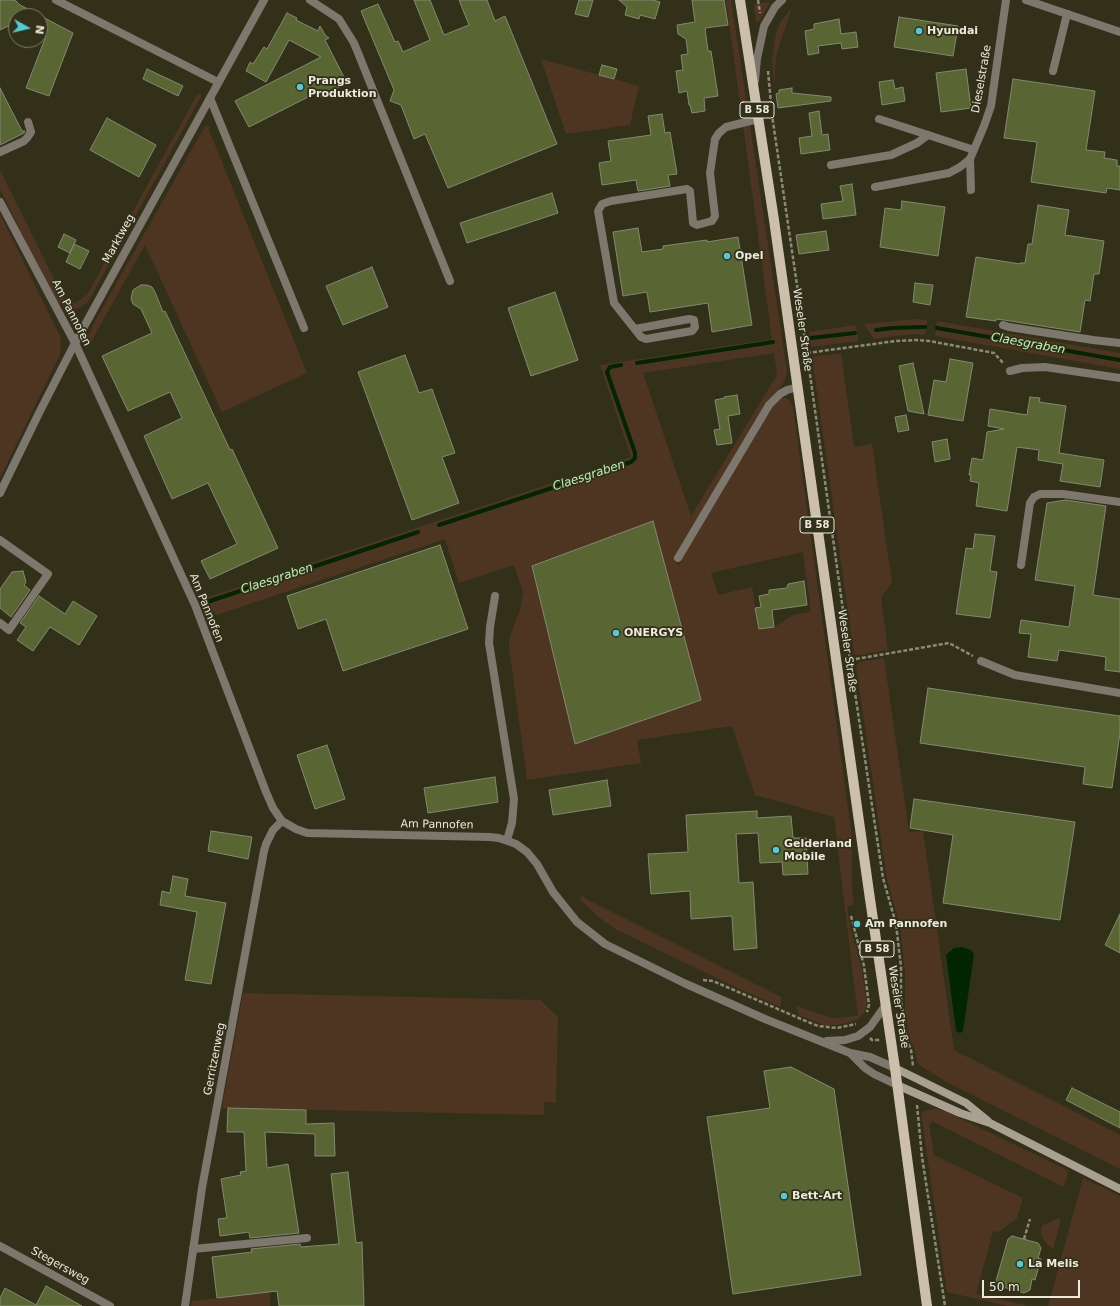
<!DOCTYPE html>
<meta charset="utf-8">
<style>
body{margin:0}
#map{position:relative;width:1120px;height:1306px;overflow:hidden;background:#33301a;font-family:"DejaVu Sans",sans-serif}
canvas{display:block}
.north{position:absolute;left:8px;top:8px;width:40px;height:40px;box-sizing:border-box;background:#33301a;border:1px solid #7d7a68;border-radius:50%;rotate:98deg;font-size:11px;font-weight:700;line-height:16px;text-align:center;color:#eceadd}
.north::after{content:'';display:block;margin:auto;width:14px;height:18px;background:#52cbd9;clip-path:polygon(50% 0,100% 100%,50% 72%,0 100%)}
.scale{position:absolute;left:982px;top:1280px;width:98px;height:18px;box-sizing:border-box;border:2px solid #eceadd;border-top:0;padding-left:5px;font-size:12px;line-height:14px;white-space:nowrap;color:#eceadd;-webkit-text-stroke:3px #33301a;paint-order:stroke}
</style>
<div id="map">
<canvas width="1120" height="1306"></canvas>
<div class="north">N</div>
<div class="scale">50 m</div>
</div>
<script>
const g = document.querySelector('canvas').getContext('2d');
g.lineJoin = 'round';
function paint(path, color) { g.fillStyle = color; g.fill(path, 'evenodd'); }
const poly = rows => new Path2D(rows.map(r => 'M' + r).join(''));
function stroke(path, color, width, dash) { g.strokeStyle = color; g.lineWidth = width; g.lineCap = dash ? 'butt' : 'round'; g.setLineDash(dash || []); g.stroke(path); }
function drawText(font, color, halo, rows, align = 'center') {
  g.font = font + ' "DejaVu Sans",sans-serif'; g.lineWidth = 3.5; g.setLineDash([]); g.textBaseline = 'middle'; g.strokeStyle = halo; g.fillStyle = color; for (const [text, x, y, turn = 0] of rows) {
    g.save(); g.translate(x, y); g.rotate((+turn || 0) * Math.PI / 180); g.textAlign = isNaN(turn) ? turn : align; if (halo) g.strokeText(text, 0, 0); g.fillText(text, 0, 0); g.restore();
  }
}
const green = poly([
 [726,0,731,0,787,371,786,377,782,385,765,404,674,557,678,566,771,408,781,398,785,398,789,400,793,407,852,837,852,890,854,905,847,906,850,926,862,969,867,1006,864,1013,857,1020,838,1025,824,1025,799,1015,796,1005,804,1009,833,1018,858,1016,834,817,755,795,732,726,637,740,641,763,527,780,509,647,509,639,520,610,523,592,514,565,459,583,445,539,216,615,215,612,208,614,202,599,631,457,600,365,772,339],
 [774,353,777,375,691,516,643,373],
 [803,552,811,612,793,615,774,627,759,629,752,587,718,595,711,573],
 [768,2,770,3,759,21,756,22,754,8,755,4],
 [792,8,777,52,775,66,775,88,772,60,776,33,781,21],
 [541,59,639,86,630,125,566,134],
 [198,93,202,95,88,302,80,307,75,309,64,307,60,304,53,297,0,189,0,170,63,297,75,303,87,295],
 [205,126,211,127,209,130,307,373,222,412,145,245,87,349,87,339,93,325],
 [0,214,60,336,61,346,60,354,0,478],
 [917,319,927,320,925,335,915,334,895,336,874,339,864,324],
 [937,321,1120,353,1120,369,935,336],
 [856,325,858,341,811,347,809,332],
 [841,353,854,447,872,444,892,583,881,597,888,650,859,655,854,654,812,357],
 [884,658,909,832,923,831,954,1050,1120,1135,1120,1169,945,1081,918,1064,914,1048,909,1037,905,1012,905,973,900,925,887,880,856,666,860,662],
 [583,896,586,899,781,997,781,1004,780,1007,729,984,617,930,600,918,579,899],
 [243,993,540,1000,558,1017,556,1103,544,1102,544,1115,222,1108],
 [936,1109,945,1111,1067,1170,1068,1174,1064,1187,932,1121,929,1125,934,1155,1023,1198,1017,1218,999,1232,993,1231,976,1294,1029,1306,1008,1306,947,1292,921,1113,927,1110],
 [1083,1178,1120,1196,1120,1306,1048,1306],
 [1056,1219,1061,1219,1053,1249,1045,1242,1041,1235,1041,1229,1042,1226],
 [270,1292,270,1306,191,1306,192,1301]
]);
const water = poly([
 [962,947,971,950,974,954,963,1031,960,1033,956,1031,946,955,954,948]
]);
const stream = poly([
 [937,328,1120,360],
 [876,330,892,328,925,327],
 [811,338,855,333],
 [637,363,773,342],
 [439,525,631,462,635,458,635,453,607,372,610,367,621,365],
 [204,603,418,532]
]);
const building = poly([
 [0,0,15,0,20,5,73,33,49,96,26,88,46,36,40,33,40,16,16,16,16,22,0,30,0,0],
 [414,0,430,0,444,35,469,25,459,0,487,0,495,21,505,16,557,144,448,188,425,134,414,139,401,105,390,101,394,90,361,11,378,4,395,42,398,41,403,52,430,40,414,0],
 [579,0,593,0,588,17,575,14,579,0],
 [619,0,653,0,660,2,655,19,640,15,639,19,625,15,627,7,619,0],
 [692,0,724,0,728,25,705,28,708,51,711,51,718,96,704,98,705,111,692,113,690,105,689,105,687,91,679,93,676,71,683,70,681,55,688,54,686,39,678,34,677,25,695,22,692,0],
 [287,13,297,18,296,20,318,31,320,26,325,35,329,38,325,40,347,83,321,97,318,92,249,127,235,101,321,57,289,40,266,82,246,71,250,62,253,64,264,47,267,49,287,13],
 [899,17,958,26,953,56,894,47,899,17],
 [839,19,841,34,856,32,858,47,842,49,841,43,818,46,819,53,808,55,805,31,814,29,814,24,839,19],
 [602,65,617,69,614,79,599,75,602,65],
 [147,69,183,86,178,96,143,79,147,69],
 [966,69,971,108,941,112,936,73,966,69],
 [1013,79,1095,91,1086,150,1105,152,1104,158,1117,160,1117,166,1120,166,1120,190,1107,188,1106,193,1031,182,1037,142,1004,138,1013,79],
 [893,80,895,89,903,87,905,101,882,105,879,82,893,80],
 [0,88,22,131,25,131,24,133,0,145,0,88],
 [792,88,792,93,831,97,831,101,778,108,776,94,779,93,779,90,792,88],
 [819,111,822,135,828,134,830,150,801,154,799,138,812,136,809,113,819,111],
 [662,114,665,133,670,132,677,174,668,175,670,186,638,191,636,180,602,185,599,163,611,161,608,141,651,135,648,116,662,114],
 [107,118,156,145,139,177,90,150,107,118],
 [852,184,856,215,823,219,821,204,843,201,840,186,852,184],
 [552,193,558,213,467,243,460,223,552,193],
 [902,201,945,207,938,256,880,247,885,208,901,210,902,201],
 [1038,205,1069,210,1065,235,1104,241,1099,274,1094,274,1090,301,1085,300,1080,332,1004,320,996,319,996,321,966,317,976,257,1020,264,1020,263,1025,263,1028,244,1032,244,1038,205],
 [638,228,642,252,663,249,663,246,707,240,707,242,738,237,752,325,712,332,708,303,650,312,647,292,623,296,613,232,638,228],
 [826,231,829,250,799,254,796,235,826,231],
 [64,234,76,240,70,253,58,247,64,234],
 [74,244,89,251,80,269,66,262,74,244],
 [372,267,388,307,343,325,326,286,372,267],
 [915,283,933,285,930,305,913,302,915,283],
 [141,285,147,285,152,287,155,292,163,312,165,311,230,450,232,449,278,548,210,579,201,561,237,544,208,483,172,499,144,436,182,418,170,392,128,411,102,356,152,333,141,309,133,304,131,299,133,290,141,285],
 [555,292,578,360,531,376,508,308,555,292],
 [405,355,419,393,432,389,455,453,442,457,459,503,412,520,358,372,405,355],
 [950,359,973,363,963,421,928,415,934,380,946,382,950,359],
 [913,363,924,414,908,411,899,366,913,363],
 [737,395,740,414,728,416,732,443,717,445,714,430,720,429,715,400,725,398,724,397,737,395],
 [1030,397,1040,398,1039,402,1066,406,1059,453,1104,460,1100,487,1060,481,1063,464,1038,460,1039,450,1017,447,1007,511,976,506,979,483,970,481,971,475,969,475,972,458,983,460,987,432,1004,429,988,426,990,409,1027,415,1030,397],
 [906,415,909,430,898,432,895,417,906,415],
 [947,439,950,459,935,462,932,442,947,439],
 [1066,500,1106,506,1093,595,1120,599,1120,672,1105,670,1106,657,1059,650,1057,661,1028,657,1031,634,1019,633,1021,620,1069,627,1075,586,1035,580,1047,503,1066,500],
 [653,521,701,700,575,744,532,566,653,521],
 [975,534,995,536,990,571,997,572,990,618,956,614,966,548,973,549,975,534],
 [440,545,468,629,343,671,326,619,298,629,287,596,440,545],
 [23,571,26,582,24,585,30,590,11,617,0,608,0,589,12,572,23,571],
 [804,581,807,605,772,610,774,627,759,629,755,608,761,607,759,596,769,594,769,590,787,588,788,584,804,581],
 [39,596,65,614,73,601,97,616,79,645,50,627,33,651,17,640,26,627,20,623,39,596],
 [928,688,1120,716,1120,733,1112,788,1083,784,1085,767,920,743,928,688],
 [327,745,345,799,315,809,297,755,327,745],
 [495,777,498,802,428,813,424,788,495,777],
 [607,780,611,806,553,815,549,790,607,780],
 [914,799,1075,822,1060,920,943,903,953,835,910,828,914,799],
 [757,811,757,818,791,816,793,838,806,838,808,874,783,875,782,862,760,863,758,833,736,834,739,883,753,882,757,948,734,950,732,916,691,919,690,891,651,894,648,854,688,852,686,815,757,811],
 [211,831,252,837,248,859,208,851,211,831],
 [173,876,188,879,185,896,226,903,211,984,185,980,197,912,160,905,162,891,170,893,173,876],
 [1120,914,1120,953,1105,945,1120,914],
 [791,1067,834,1089,861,1275,733,1294,707,1117,770,1108,764,1071,791,1067],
 [1072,1088,1120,1112,1120,1128,1066,1100,1072,1088],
 [228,1108,306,1110,306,1124,334,1123,335,1156,315,1156,315,1134,265,1132,267,1168,288,1164,299,1233,250,1238,249,1232,220,1236,218,1219,227,1218,221,1179,241,1175,240,1172,246,1171,244,1132,227,1132,228,1108],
 [348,1172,356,1243,362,1242,364,1306,279,1306,277,1291,217,1298,212,1257,252,1252,251,1249,300,1244,301,1247,339,1244,331,1174,348,1172],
 [1012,1236,1038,1243,1041,1248,1038,1258,1041,1259,1035,1280,1032,1279,1030,1290,1024,1293,999,1286,996,1281,1008,1239,1012,1236],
 [46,1286,82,1306,0,1306,0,1298,5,1288,36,1305,46,1286]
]);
const path = poly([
 [758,0,760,13],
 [768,71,772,115,807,353,850,660,883,878,896,924,901,967,901,1000,906,1037,911,1050,913,1066],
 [807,353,896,341,916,340,929,341,994,353,1004,364],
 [850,660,949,643,973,656],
 [851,916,864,966,869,1005,867,1012],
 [703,980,713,981,801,1019,818,1026,837,1028,856,1024],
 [870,1038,872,1040,880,1040],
 [917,1105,922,1157,945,1306],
 [1024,1239,1030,1219]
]);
const service = poly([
 [56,0,218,82],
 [1053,71,1067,14],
 [210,98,304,328],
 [879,119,974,150],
 [0,152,24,141,27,138,31,132,28,122],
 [970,159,971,190],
 [831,165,891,155,917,143,928,135],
 [875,187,949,173,960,167,970,159,984,126,991,106,1006,0],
 [1003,325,1009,327,1093,340,1120,343],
 [635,329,689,319,694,320,695,327,692,331,646,339,641,337,614,303,598,211,602,204,611,201,687,189,690,191,693,223,697,225,712,221,715,216,710,173,715,139,719,133,726,127,758,119],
 [0,540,48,574,9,630,0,623],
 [678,558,769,405,780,394,787,390,798,387],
 [1021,565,1030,503,1034,497,1040,494,1063,494,1120,502],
 [193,1249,307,1238]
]);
const minor = poly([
 [310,0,339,19,354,43,450,281],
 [1026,0,1120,32],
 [755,81,757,59,764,26,775,7,782,0],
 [0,202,75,343,195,605,266,792,273,808,282,821,296,829,307,833,490,837,499,838,516,844,527,852,537,864,553,892,577,922,605,944,684,983,765,1019,850,1053,870,1057,895,1068],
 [1010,371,1022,368,1045,367,1120,378],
 [0,493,39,413,75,343,264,0],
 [495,596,490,627,489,643,514,799,512,823,507,840],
 [981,661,1015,675,1120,693],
 [827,1041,845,1040,858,1036,870,1027,885,1006],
 [850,1053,865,1068,874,1074,897,1085],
 [0,1246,110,1306],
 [185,1306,202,1188,264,851,266,844,273,830,282,821]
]);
const secondary = poly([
 [895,1068,966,1103,988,1121],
 [897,1085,960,1113,990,1123,1120,1189]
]);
const primary = poly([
 [740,0,774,220,870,899,895,1068,927,1306]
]);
const markers = [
 [919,31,4,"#52cbd9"],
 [300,87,4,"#52cbd9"],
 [727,256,4,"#52cbd9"],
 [616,633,4,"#52cbd9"],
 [776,850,4,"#52cbd9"],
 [857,924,4,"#52cbd9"],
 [784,1196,4,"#52cbd9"],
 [1020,1264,4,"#52cbd9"]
];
const shields = [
 [757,110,34],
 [817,525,34],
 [877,949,34]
];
const shieldNames = [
 ["B 58",757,110],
 ["B 58",817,525],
 ["B 58",877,949]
];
const poiNames = [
 ["Hyundai",927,31],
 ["Prangs",308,81],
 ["Produktion",308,94],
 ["Opel",735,256],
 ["ONERGYS",624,633],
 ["Gelderland",784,844],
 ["Mobile",784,857],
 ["Am Pannofen",865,924],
 ["Bett-Art",792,1196],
 ["La Melis",1028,1264]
];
const streetNames = [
 ["Dieselstraße",982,79,-80],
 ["Marktweg",119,239,-61],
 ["Am Pannofen",71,313,63],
 ["Weseler Straße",802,330,82],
 ["Am Pannofen",206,608,68],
 ["Weseler Straße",847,651,82],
 ["Am Pannofen",437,825,1],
 ["Weseler Straße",898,1007,81],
 ["Gerritzenweg",215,1059,-79],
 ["Stegersweg",60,1266,29]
];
const waterNames = [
 ["Claesgraben",1028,344,10],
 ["Claesgraben",589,476,-18],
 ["Claesgraben",277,579,-18]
];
paint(green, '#4e3521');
paint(water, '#022502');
stroke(stream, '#022502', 4);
paint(building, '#596634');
stroke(building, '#828971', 1);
stroke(path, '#8c8978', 2.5, [4, 2]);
stroke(service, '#7d776e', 8);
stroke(minor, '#7d776e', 8);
stroke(secondary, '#aaa091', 8);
stroke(primary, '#ccc0ac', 10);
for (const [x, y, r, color] of markers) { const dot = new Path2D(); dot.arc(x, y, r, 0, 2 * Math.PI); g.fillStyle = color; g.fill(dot); stroke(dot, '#33301a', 1.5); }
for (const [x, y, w] of shields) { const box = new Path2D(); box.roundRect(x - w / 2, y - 8, w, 16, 3); g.fillStyle = '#33301a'; g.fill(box); stroke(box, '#eceadd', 1); }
drawText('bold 10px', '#eceadd', null, shieldNames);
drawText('bold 11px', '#eceadd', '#33301a', poiNames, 'left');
drawText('11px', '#eceadd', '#33301a', streetNames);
drawText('italic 12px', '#b8f3b3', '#33301a', waterNames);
</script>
